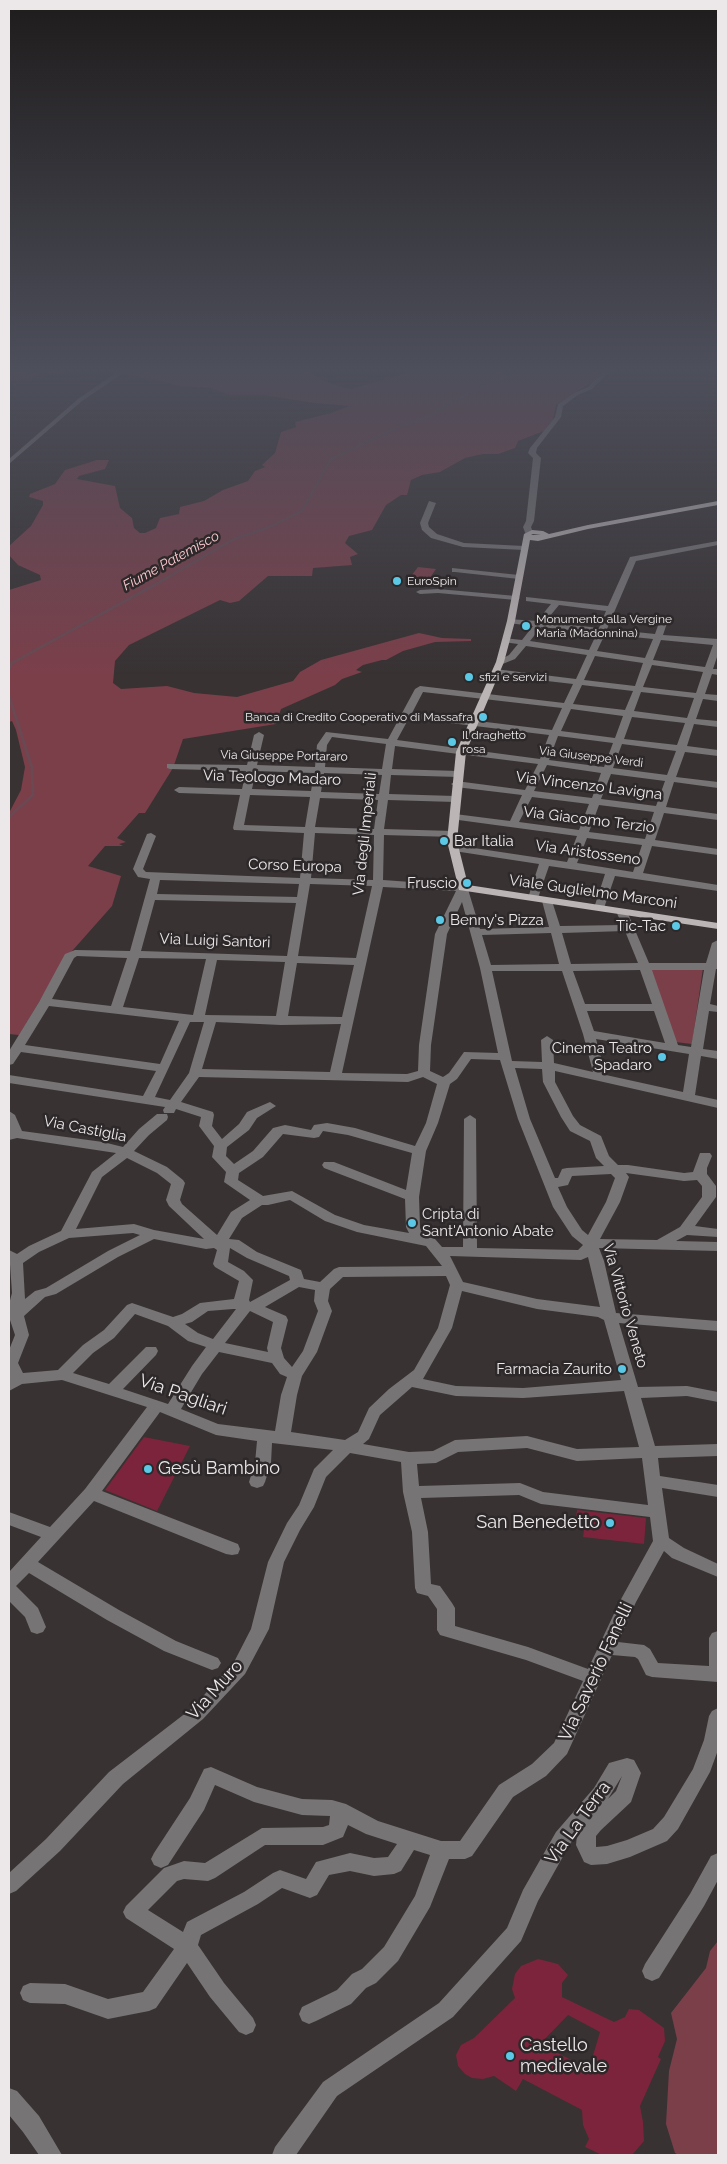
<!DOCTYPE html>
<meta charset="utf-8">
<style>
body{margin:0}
#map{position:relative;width:727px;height:2164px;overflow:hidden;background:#383233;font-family:Raleway,sans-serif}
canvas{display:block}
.frame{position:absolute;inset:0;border:10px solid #ece8e9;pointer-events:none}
</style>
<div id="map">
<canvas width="727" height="2164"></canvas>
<div class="frame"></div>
</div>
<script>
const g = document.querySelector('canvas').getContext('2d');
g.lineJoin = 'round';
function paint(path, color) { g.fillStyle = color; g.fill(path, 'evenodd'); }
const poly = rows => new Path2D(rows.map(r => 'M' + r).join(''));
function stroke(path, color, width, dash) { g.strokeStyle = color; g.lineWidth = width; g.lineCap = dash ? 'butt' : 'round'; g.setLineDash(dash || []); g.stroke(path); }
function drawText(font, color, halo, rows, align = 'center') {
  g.font = font + ' Raleway,sans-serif'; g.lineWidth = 5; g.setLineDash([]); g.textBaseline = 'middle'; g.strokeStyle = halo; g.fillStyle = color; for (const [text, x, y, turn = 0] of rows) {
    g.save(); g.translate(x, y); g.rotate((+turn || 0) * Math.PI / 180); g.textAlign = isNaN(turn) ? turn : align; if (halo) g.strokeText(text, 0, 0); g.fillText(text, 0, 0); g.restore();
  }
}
const green = poly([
 [9,372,76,372,42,373,30,379,13,381,9,381],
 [123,372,314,372,312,375,337,386,351,389,410,372,602,372,595,380,556,405,553,419,544,431,518,441,515,448,498,454,483,454,465,458,440,472,422,475,411,480,407,495,401,495,386,505,372,530,349,536,345,543,358,554,350,557,352,565,313,568,312,576,268,576,239,601,230,603,220,600,129,645,115,661,113,683,121,689,167,686,194,693,237,697,293,681,300,672,321,660,419,633,442,638,471,639,471,641,435,642,403,651,386,660,382,660,363,665,356,670,362,672,342,679,335,685,281,709,276,724,183,739,173,768,145,813,139,813,117,838,126,842,119,844,123,846,105,846,88,866,121,876,112,906,65,959,19,1035,9,1034,9,813,21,790,25,767,16,730,12,721,9,722,9,590,41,580,40,575,18,565,9,555,9,546,31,526,43,505,43,501,29,497,30,494,55,484,65,470,97,460,109,460,105,469,79,476,77,479,115,486,120,508,132,518,134,528,140,533,145,533,156,528,160,518,179,514,180,507,204,501,223,490,248,481,255,471,265,467,262,465,275,453,281,432,296,427,295,422,331,413,349,406,313,403,263,395,229,395,211,388,180,386,139,376,120,374],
 [418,567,436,569,427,582,408,580],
 [703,968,692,1044,675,1042,651,969],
 [718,1941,718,2155,679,2155,675,2153,666,2124,669,2071,677,2039,671,2013,706,1968,710,1951]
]);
const streamFar1 = poly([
 [165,579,234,539,267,528,302,511,331,459,394,429,427,417,484,384,519,372]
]);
const stream = poly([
 [9,669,12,663,167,578],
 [9,696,32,768,33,795,9,817]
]);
const building = poly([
 [144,1437,190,1446,157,1511,105,1490],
 [577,1510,646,1518,644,1544,583,1537,584,1530,574,1529],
 [538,1959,558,1964,568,1975,562,1983,562,1997,614,2022,625,2017,629,2009,639,2010,664,2028,665,2041,658,2057,661,2059,640,2106,643,2122,644,2141,632,2155,602,2155,585,2147,589,2139,583,2125,582,2110,523,2079,516,2091,494,2076,483,2079,472,2078,465,2074,458,2066,456,2055,461,2045,474,2038,515,1998,512,1989,515,1974,521,1966],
 [568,2015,600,2032,589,2069,540,2044]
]);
const minor = poly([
 [117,372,125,372,82,401,9,464,9,459,78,399,117,372],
 [603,372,610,372,592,389,578,395,563,406,561,417,537,448,536,453,541,458,534,521,531,527,533,533,526,535,523,527,526,521,533,458,528,453,530,448,555,417,558,404,574,393,588,387,603,372],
 [429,501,436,503,428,523,429,527,437,534,464,543,524,546,528,548,524,550,463,547,431,538,422,530,420,523,429,501],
 [718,541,718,545,636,561,607,629,655,634,660,620,664,617,668,620,663,635,718,639,718,654,713,669,718,669,718,675,712,674,705,694,718,695,718,701,703,699,696,719,718,721,718,727,694,724,687,746,718,750,718,756,685,752,676,777,718,782,718,788,674,782,666,807,718,814,718,820,664,813,655,840,718,849,718,855,652,846,643,873,718,885,718,891,615,876,604,908,599,911,594,908,605,874,549,866,538,898,537,900,529,900,528,898,539,864,454,851,449,848,454,845,567,862,577,836,451,819,451,815,455,814,510,821,522,795,456,787,451,784,456,781,525,790,538,764,395,746,392,769,458,771,463,774,458,777,391,775,389,794,455,796,460,799,455,802,388,800,384,829,453,831,458,834,453,837,384,835,383,880,467,886,480,929,549,927,542,901,547,898,552,901,560,926,622,925,616,911,618,909,626,909,649,963,706,963,712,943,718,940,718,969,716,969,710,1004,718,1006,718,1012,709,1011,703,1049,718,1051,718,1059,701,1056,695,1095,718,1100,718,1108,555,1071,555,1082,573,1116,580,1125,601,1136,609,1156,618,1165,628,1165,684,1173,693,1172,700,1153,710,1153,712,1156,707,1168,707,1174,716,1186,716,1197,695,1226,718,1229,718,1237,687,1235,676,1241,718,1242,718,1251,599,1248,604,1261,616,1313,718,1321,718,1331,619,1323,638,1387,687,1386,718,1392,718,1402,687,1396,641,1398,655,1446,718,1444,718,1456,658,1458,660,1476,718,1485,718,1497,662,1488,669,1538,684,1548,718,1564,718,1577,672,1558,664,1551,636,1602,618,1642,644,1645,650,1649,658,1663,709,1666,709,1638,712,1633,718,1631,718,1682,652,1677,646,1675,638,1659,635,1657,612,1655,567,1754,546,1776,513,1797,472,1856,465,1859,449,1859,430,1907,398,1961,376,1983,366,1988,351,2004,316,2021,309,2024,302,2021,299,2014,302,2007,337,1990,352,1974,362,1969,384,1947,415,1896,430,1855,414,1850,401,1871,394,1874,374,1876,350,1871,329,1875,317,1895,310,1898,282,1888,258,1904,201,1935,198,1945,224,1983,253,2018,256,2025,253,2032,246,2035,239,2032,210,1997,187,1963,156,2008,149,2011,108,2019,65,2004,30,2003,23,2000,20,1993,23,1986,30,1983,65,1984,108,1999,143,1992,174,1949,126,1918,123,1912,126,1906,164,1868,184,1861,205,1863,262,1828,323,1827,329,1825,330,1816,302,1815,254,1802,215,1785,204,1810,168,1865,161,1868,154,1865,151,1859,154,1853,190,1798,204,1769,211,1767,257,1787,302,1799,332,1800,346,1804,378,1821,441,1841,460,1841,499,1785,532,1764,554,1743,583,1681,526,1660,440,1635,437,1630,437,1609,428,1596,417,1593,415,1588,412,1532,403,1492,401,1462,350,1453,326,1477,314,1507,300,1530,284,1562,269,1629,245,1674,203,1719,123,1784,60,1851,16,1891,9,1894,9,1873,46,1839,109,1772,191,1709,233,1664,251,1629,268,1562,287,1523,299,1505,314,1469,333,1450,272,1443,271,1463,265,1482,263,1486,257,1488,251,1486,249,1482,255,1463,257,1441,216,1435,160,1412,102,1491,238,1544,240,1549,238,1554,232,1555,226,1554,94,1501,38,1562,119,1610,176,1641,218,1658,221,1663,218,1668,212,1670,164,1651,107,1620,29,1573,16,1586,38,1608,46,1627,43,1632,37,1634,31,1632,25,1617,9,1601,9,1572,41,1537,9,1525,9,1512,50,1527,85,1489,147,1407,62,1380,22,1384,9,1391,9,1350,15,1335,9,1317,9,1304,12,1293,9,1250,17,1254,29,1246,61,1231,92,1172,116,1153,17,1138,9,1140,9,1111,15,1115,22,1131,103,1142,123,1147,139,1129,157,1114,167,1114,168,1117,167,1120,149,1135,134,1151,167,1167,183,1180,185,1183,180,1200,182,1204,217,1235,231,1212,250,1200,224,1182,226,1172,212,1157,214,1146,199,1126,201,1117,176,1109,174,1113,164,1113,163,1110,165,1107,9,1083,9,1075,143,1096,156,1071,21,1052,13,1064,9,1065,9,1051,39,1002,65,954,75,950,130,951,150,879,138,877,133,869,147,834,151,833,156,836,143,869,146,872,300,878,304,833,234,830,233,828,240,795,179,793,174,790,179,787,242,789,246,771,170,769,167,768,167,764,247,765,254,735,259,732,264,735,257,765,315,767,317,745,326,732,388,739,415,689,420,686,564,703,573,684,495,675,491,672,495,669,576,679,587,655,526,646,515,659,500,665,496,662,509,655,518,644,503,642,503,638,522,640,533,626,508,623,508,619,537,621,551,604,526,601,526,597,608,606,630,557,718,541],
 [559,605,606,611,599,628,545,622,559,605],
 [541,627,597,633,589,650,530,641,541,627],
 [605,634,653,639,645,658,597,651,605,634],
 [661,640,713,645,705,667,653,660,661,640],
 [595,656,643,663,635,686,584,680,595,656],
 [652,665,703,672,696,693,643,687,652,665],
 [582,685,633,691,625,710,573,704,582,685],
 [423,692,562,708,552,730,412,713,423,692],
 [641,692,694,698,687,718,634,711,641,692],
 [571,709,623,716,615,738,561,731,571,709],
 [632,717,685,723,677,745,624,739,632,717],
 [409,718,549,735,540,759,397,740,409,718],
 [558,736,613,743,604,767,549,760,558,736],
 [332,737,386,744,382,769,325,767,327,745,332,737],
 [622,744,676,751,667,775,613,768,622,744],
 [547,765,601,773,592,798,534,791,547,765],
 [256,771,314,773,311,791,252,789,256,771],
 [324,773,382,775,379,794,321,792,324,773],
 [611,774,665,781,656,806,601,799,611,774],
 [250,795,310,797,305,827,244,825,250,795],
 [532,797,589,804,579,830,519,822,532,797],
 [320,798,378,800,374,829,315,827,320,798],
 [599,805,654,812,645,839,589,832,599,805],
 [315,833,374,835,373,880,311,878,315,833],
 [587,838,642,845,633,872,577,863,587,838],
 [160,880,299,884,297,897,157,894,160,880],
 [310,884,372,886,356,958,298,956,310,884],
 [383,887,456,891,435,934,419,1045,418,1071,407,1074,342,1073,383,887],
 [155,900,296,903,287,956,141,951,155,900],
 [462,902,480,968,498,1053,464,1052,449,1073,443,1077,430,1071,431,1045,447,934,462,902],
 [625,931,638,963,571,964,562,933,625,931],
 [551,933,559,964,491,965,482,935,551,933],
 [77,956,127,958,111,1006,52,999,74,958,77,956],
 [139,958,206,959,193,1015,123,1007,139,958],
 [217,960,285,962,276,1016,205,1015,217,960],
 [297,963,354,965,342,1017,288,1016,297,963],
 [640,970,652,1004,585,1004,573,971,640,970],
 [652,970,704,970,691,1047,678,1045,652,970],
 [492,971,562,971,583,1034,593,1072,554,1063,553,1040,547,1036,541,1040,542,1062,512,1061,492,971],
 [49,1006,179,1021,160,1064,25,1045,49,1006],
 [587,1011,654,1011,665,1043,594,1031,587,1011],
 [190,1022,204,1022,189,1073,170,1100,155,1097,190,1022],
 [216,1022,281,1025,341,1024,330,1072,202,1069,216,1022],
 [596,1039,689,1054,683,1092,606,1075,596,1039],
 [471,1059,500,1060,518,1119,553,1207,572,1236,583,1245,578,1250,477,1248,476,1119,470,1115,464,1119,463,1247,442,1247,435,1239,424,1236,420,1227,419,1197,426,1151,438,1123,450,1084,457,1079,471,1059],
 [515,1068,542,1069,543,1082,561,1117,570,1131,590,1141,596,1158,604,1166,567,1168,562,1169,558,1178,555,1178,530,1119,515,1068],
 [199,1077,408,1082,423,1077,437,1084,426,1123,415,1146,355,1128,327,1123,314,1125,311,1130,285,1125,273,1128,253,1151,234,1164,226,1156,227,1147,249,1130,257,1118,276,1106,270,1102,247,1112,239,1124,222,1139,212,1126,214,1115,213,1112,181,1102,199,1077],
 [323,1131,348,1135,412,1153,406,1190,334,1162,324,1162,322,1165,324,1168,405,1199,406,1227,409,1233,364,1225,335,1215,292,1191,263,1196,238,1180,239,1173,263,1157,283,1134,314,1138,319,1137,323,1131],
 [127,1158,157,1173,171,1184,166,1200,169,1206,204,1239,154,1230,134,1224,76,1229,102,1177,127,1158],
 [626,1173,684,1181,697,1180,702,1186,702,1197,680,1227,657,1240,600,1239,620,1202,629,1177,626,1173],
 [611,1174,615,1178,606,1202,588,1235,582,1230,567,1207,558,1187,568,1185,572,1176,611,1174],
 [290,1200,325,1221,357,1232,426,1246,442,1266,339,1267,334,1269,320,1282,304,1279,301,1270,257,1252,239,1240,229,1239,242,1218,262,1205,268,1205,290,1200],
 [133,1233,140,1235,108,1251,46,1288,35,1291,25,1299,23,1263,39,1252,69,1238,133,1233],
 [154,1239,206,1249,214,1248,217,1250,213,1264,215,1267,239,1281,234,1299,200,1303,182,1314,173,1317,132,1303,127,1305,104,1330,83,1345,58,1370,23,1373,18,1363,29,1335,24,1316,45,1297,56,1294,118,1257,154,1239],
 [230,1248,247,1258,289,1276,290,1280,250,1302,249,1300,253,1280,244,1271,228,1262,230,1248],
 [450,1256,581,1260,588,1257,600,1307,537,1299,463,1282,450,1256],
 [446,1276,450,1285,438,1328,414,1370,389,1389,369,1408,358,1432,345,1440,291,1432,297,1395,302,1376,317,1352,332,1311,328,1301,330,1289,343,1277,446,1276],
 [299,1287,315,1290,314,1301,318,1311,303,1351,292,1367,284,1358,281,1348,288,1320,286,1316,265,1307,299,1287],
 [462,1291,537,1309,598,1317,604,1320,621,1380,523,1388,456,1386,423,1379,452,1328,462,1291],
 [233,1309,236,1309,213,1339,198,1333,185,1324,192,1322,208,1311,233,1309],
 [250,1311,273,1322,267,1348,268,1352,225,1343,250,1311],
 [135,1314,168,1326,188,1341,206,1347,192,1366,168,1404,123,1389,156,1355,158,1351,156,1347,146,1347,109,1384,73,1373,93,1353,114,1338,135,1314],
 [219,1352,272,1363,280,1374,287,1377,281,1395,275,1431,218,1424,181,1409,202,1374,219,1352],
 [412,1387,456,1396,523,1398,624,1391,639,1447,577,1449,527,1436,455,1440,433,1451,409,1452,363,1444,369,1439,380,1415,412,1387],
 [527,1448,577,1461,642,1458,648,1505,543,1492,520,1483,419,1486,417,1464,436,1463,458,1452,527,1448],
 [519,1495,541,1504,650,1517,653,1541,620,1601,588,1669,528,1647,455,1626,455,1608,452,1603,440,1586,431,1584,428,1532,421,1498,519,1495],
 [348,1825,366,1834,397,1844,388,1857,374,1858,350,1853,316,1862,306,1879,280,1870,273,1873,244,1892,187,1922,183,1932,148,1910,177,1881,184,1879,208,1881,215,1878,265,1845,323,1845,343,1837,348,1825],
 [452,568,519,575,523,577,519,579,455,572,452,572,452,568],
 [438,589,516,596,520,598,516,600,438,593,420,594,416,592,420,590,438,589],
 [718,1708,718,1750,710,1772,678,1829,667,1841,630,1857,607,1864,591,1865,584,1862,576,1845,577,1835,570,1844,538,1901,521,1941,453,2017,337,2096,296,2155,272,2155,275,2147,323,2082,439,2003,507,1928,523,1890,556,1832,594,1788,609,1763,627,1758,634,1760,641,1773,631,1802,601,1830,596,1836,596,1847,607,1846,627,1840,653,1829,664,1817,693,1769,704,1740,709,1716,712,1711,718,1708],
 [622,1776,616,1791,608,1799,622,1776],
 [718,1853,718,1880,704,1906,659,1978,652,1981,645,1978,642,1971,645,1964,690,1894,711,1856,718,1853],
 [9,2088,17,2091,39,2116,62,2155,39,2155,23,2132,9,2115,9,2088]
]);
const major = poly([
 [718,501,718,505,588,529,538,541,530,540,515,621,504,662,466,752,457,841,468,885,718,923,718,929,459,890,447,841,456,752,496,662,507,621,524,534,532,530,543,531,549,534,588,525,718,501],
 [533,534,541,535,531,535,533,534]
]);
const markers = [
 [397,581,5,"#5bc8e6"],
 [526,626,5,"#5bc8e6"],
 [469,677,5,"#5bc8e6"],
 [483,717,5,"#5bc8e6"],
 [452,742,5,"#5bc8e6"],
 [444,841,5,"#5bc8e6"],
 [467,883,5,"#5bc8e6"],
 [440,920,5,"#5bc8e6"],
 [676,926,5,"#5bc8e6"],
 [662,1057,5,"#5bc8e6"],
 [412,1223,5,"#5bc8e6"],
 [622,1369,5,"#5bc8e6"],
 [148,1469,5,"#5bc8e6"],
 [610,1523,5,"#5bc8e6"],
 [510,2056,5,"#5bc8e6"]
];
const farPoinames = [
 ["EuroSpin",407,581],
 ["Monumento alla Vergine",536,619],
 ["Maria (Madonnina)",536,633],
 ["sfizi e servizi",479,677],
 ["Banca di Credito Cooperativo di Massafra",473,717,"right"],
 ["Il draghetto",462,735],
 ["rosa",462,749]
];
const farStreetnames = [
 ["Via Giuseppe Portararo",284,756,1],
 ["Via Giuseppe Verdi",591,757,7]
];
const farWaternames = [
 ["Fiume Patemisco",171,561,-29]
];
const streetNames = [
 ["Via Teologo Madaro",272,778,2],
 ["Via Vincenzo Lavigna",589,786,7],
 ["Via Giacomo Terzio",589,820,7],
 ["Via degli Imperiali",365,834,-84],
 ["Via Aristosseno",588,853,8],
 ["Corso Europa",295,866,2],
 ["Viale Guglielmo Marconi",593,892,8],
 ["Via Luigi Santori",215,941,2],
 ["Via Castiglia",85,1129,11],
 ["Via Vittorio Veneto",625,1306,74]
];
const poiNames = [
 ["Bar Italia",454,841,"left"],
 ["Fruscìo",457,883],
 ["Benny's Pizza",450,920,"left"],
 ["Tic-Tac",666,926],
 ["Cinema Teatro",652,1048],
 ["Spadaro",652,1065],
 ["Cripta di",422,1214,"left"],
 ["Sant'Antonio Abate",422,1231,"left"],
 ["Farmacia Zaurito",612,1369]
];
const nearStreetnames = [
 ["Via Pagliari",183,1395,19],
 ["Via Saverio Fanelli",596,1672,-65],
 ["Via Muro",215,1690,-48],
 ["Via La Terra",578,1823,-54]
];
const nearPoinames = [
 ["Gesù Bambino",158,1469],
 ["San Benedetto",600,1523,"right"],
 ["Castello",520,2046],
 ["medievale",520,2067]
];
paint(green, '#7b3f4a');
stroke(streamFar1, '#6a4952', 2.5);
stroke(stream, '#6a4952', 3);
paint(building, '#7c243b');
paint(minor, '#777475');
paint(major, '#bbb5b5');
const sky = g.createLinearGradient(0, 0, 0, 675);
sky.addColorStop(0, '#1f1c1c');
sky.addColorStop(0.55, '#4d4f5b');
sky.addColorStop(1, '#4d4f5b00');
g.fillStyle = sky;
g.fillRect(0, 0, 727, 675);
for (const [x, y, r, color] of markers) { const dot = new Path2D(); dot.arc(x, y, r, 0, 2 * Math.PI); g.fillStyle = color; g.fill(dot); stroke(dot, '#2d2829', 2); }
drawText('12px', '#ece8e9', '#2d2829', farPoinames, 'left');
drawText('12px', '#ece8e9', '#2d2829', farStreetnames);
drawText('italic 14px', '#ffcad1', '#2d2829', farWaternames);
drawText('15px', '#ece8e9', '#2d2829', streetNames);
drawText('15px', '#ece8e9', '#2d2829', poiNames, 'right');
drawText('18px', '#ece8e9', '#2d2829', nearStreetnames);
drawText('18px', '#ece8e9', '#2d2829', nearPoinames, 'left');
</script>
